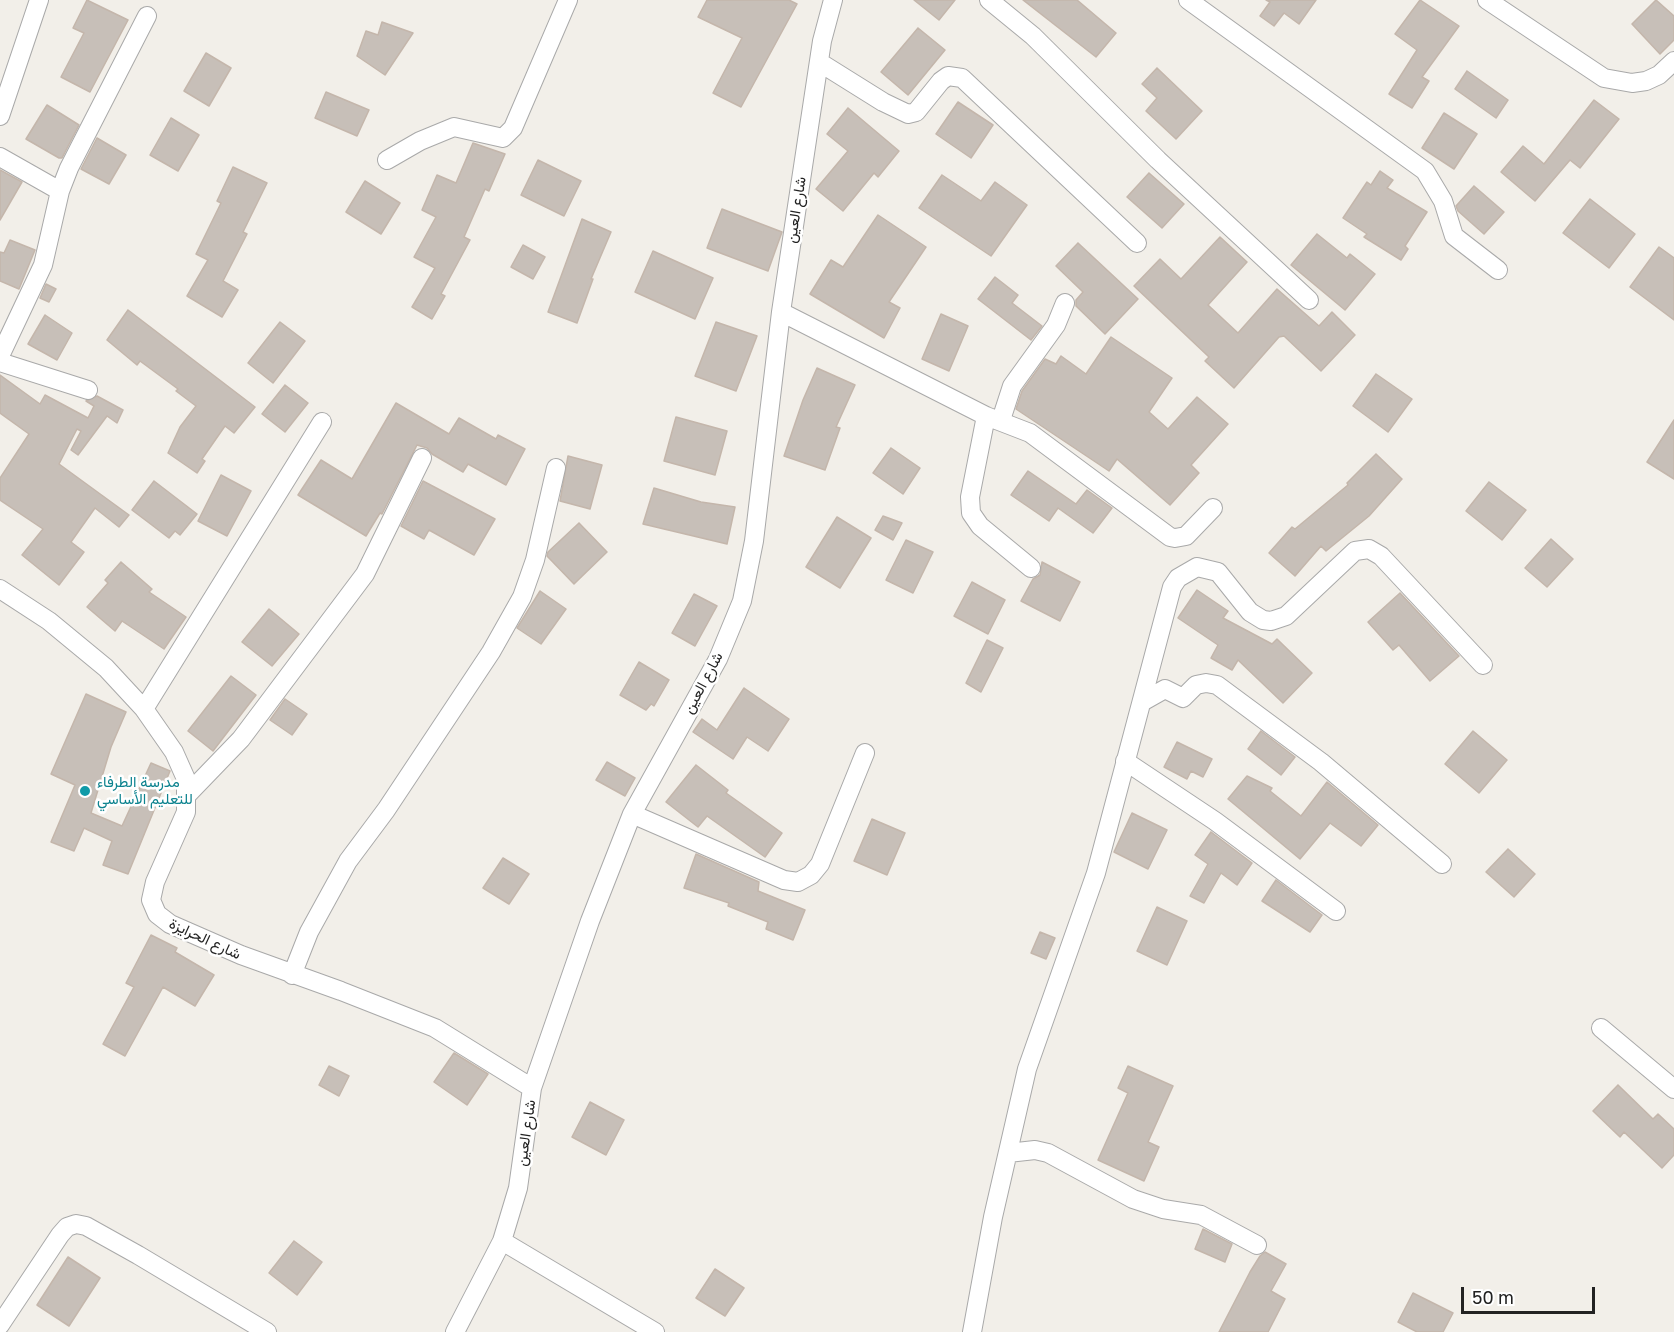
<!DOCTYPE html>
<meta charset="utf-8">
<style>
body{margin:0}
#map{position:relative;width:1674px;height:1332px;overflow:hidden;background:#f2efe9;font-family:"Golos Text",sans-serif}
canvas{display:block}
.scale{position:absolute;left:1461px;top:1287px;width:134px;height:27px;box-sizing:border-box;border:3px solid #222;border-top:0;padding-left:8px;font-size:18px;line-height:21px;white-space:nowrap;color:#222;-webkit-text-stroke:4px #fff;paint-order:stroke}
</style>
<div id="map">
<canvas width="1674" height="1332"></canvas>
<div class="scale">50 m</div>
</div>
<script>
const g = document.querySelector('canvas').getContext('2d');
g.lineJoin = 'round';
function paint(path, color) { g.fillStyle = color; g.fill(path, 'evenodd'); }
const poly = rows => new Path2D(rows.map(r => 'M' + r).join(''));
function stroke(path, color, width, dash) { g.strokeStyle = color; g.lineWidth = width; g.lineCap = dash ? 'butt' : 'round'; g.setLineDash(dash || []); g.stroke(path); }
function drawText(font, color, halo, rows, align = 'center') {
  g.font = font + ' "Golos Text",Vazirmatn,sans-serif'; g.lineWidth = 5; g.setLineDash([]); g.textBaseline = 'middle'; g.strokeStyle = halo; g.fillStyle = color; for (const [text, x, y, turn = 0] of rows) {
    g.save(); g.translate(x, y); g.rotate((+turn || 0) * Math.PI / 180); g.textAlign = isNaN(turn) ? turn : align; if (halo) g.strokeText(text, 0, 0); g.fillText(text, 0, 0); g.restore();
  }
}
const building = poly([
 [87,0,128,20,90,92,61,77,84,33,73,28,87,0],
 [707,0,789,0,797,4,741,107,713,93,742,38,698,17,707,0],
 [914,0,955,0,939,20,914,0],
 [1023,0,1077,0,1116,33,1096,57,1023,0],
 [1266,0,1316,0,1299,24,1284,13,1274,26,1260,16,1270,2,1266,0],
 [1420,0,1459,26,1422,77,1429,81,1412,108,1389,94,1417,50,1395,34,1420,0],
 [1656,0,1674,16,1674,40,1660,54,1632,24,1656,0],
 [382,22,413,33,385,75,357,56,366,31,378,35,382,22],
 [918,28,945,50,908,95,881,72,918,28],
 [206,53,231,68,209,106,184,91,206,53],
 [1157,68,1202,111,1176,139,1146,111,1157,98,1142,84,1157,68],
 [1467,71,1508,100,1496,118,1455,89,1467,71],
 [326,92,369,110,357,136,315,118,326,92],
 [1594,100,1619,119,1580,168,1570,160,1535,201,1501,172,1523,146,1544,164,1594,100],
 [958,102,993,125,971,158,936,134,958,102],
 [47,105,79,125,62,158,59,158,26,139,47,105],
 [848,108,899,151,878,177,874,173,843,211,816,189,848,151,827,134,848,108],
 [1444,113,1477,134,1454,169,1422,148,1444,113],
 [171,118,199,135,178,171,150,155,171,118],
 [97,138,126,155,109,184,81,169,97,138],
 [473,143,505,154,489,191,485,189,464,237,470,240,441,294,445,296,432,319,412,307,435,268,414,257,436,217,422,210,437,175,456,183,473,143],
 [538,160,581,181,564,216,521,195,538,160],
 [233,167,267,183,243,232,247,234,223,281,238,290,222,317,187,296,208,260,196,254,221,203,217,201,233,167],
 [0,170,22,182,0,220,0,170],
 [1380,171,1393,180,1387,188,1427,212,1405,246,1408,249,1401,260,1364,237,1367,234,1343,218,1367,182,1371,185,1380,171],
 [1149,173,1184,204,1162,228,1127,197,1149,173],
 [942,175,981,201,995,182,1027,205,991,256,919,208,942,175],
 [365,181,400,203,381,234,346,212,365,181],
 [1474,186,1504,212,1484,234,1458,211,1456,206,1474,186],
 [1590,199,1635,234,1609,268,1563,233,1590,199],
 [722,209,782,232,768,271,707,248,722,209],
 [878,215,926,247,889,302,900,308,884,338,810,294,831,260,843,267,878,215],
 [582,219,611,232,591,279,593,279,577,323,548,312,582,219],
 [1317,234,1347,258,1350,254,1375,274,1345,310,1291,265,1317,234],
 [1220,237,1247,262,1208,305,1238,333,1277,289,1319,326,1332,312,1355,335,1321,371,1284,336,1279,337,1234,388,1205,361,1209,357,1134,286,1160,259,1181,279,1220,237],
 [10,240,35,250,19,289,0,281,0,252,4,253,10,240],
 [1078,243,1138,299,1105,334,1076,306,1076,300,1083,292,1056,266,1078,243],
 [523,245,545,257,533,279,511,267,523,245],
 [1659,247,1674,258,1674,320,1630,287,1659,247],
 [653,251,713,278,695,319,635,292,653,251],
 [995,277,1018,295,1012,303,1042,326,1031,340,978,299,995,277],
 [46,284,56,289,49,302,40,298,46,284],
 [128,310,255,407,234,433,225,426,202,459,205,461,197,473,168,453,180,427,196,406,176,391,178,389,140,361,137,365,107,340,128,310],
 [941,314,968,326,949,371,922,359,941,314],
 [45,315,72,333,57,360,28,344,45,315],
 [280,322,305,341,273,383,248,363,280,322],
 [716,322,757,336,736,391,695,376,716,322],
 [1111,337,1172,378,1149,412,1168,429,1197,397,1228,424,1191,465,1199,473,1170,505,1117,459,1109,471,1016,409,1022,391,1045,359,1056,364,1061,356,1086,374,1111,337],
 [817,368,855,385,836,427,840,428,825,470,784,456,803,400,817,368],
 [1376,374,1412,399,1388,432,1353,406,1376,374],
 [0,375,40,404,45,395,88,418,94,406,86,401,97,396,123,410,117,423,107,416,78,455,71,450,81,431,77,429,59,464,129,515,119,527,95,508,71,542,84,552,59,585,22,555,43,529,0,500,0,478,29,434,0,413,0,375],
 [285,385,308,403,285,432,262,414,285,385],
 [396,403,449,434,459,418,496,439,498,435,525,449,506,485,468,464,463,472,432,454,427,448,417,445,382,514,380,513,366,536,298,495,321,460,352,479,396,403],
 [676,417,727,431,715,475,664,461,676,417],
 [1674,420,1674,479,1647,462,1674,420],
 [891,448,920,468,903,494,873,473,891,448],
 [1376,454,1402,479,1369,516,1326,551,1321,546,1295,576,1269,553,1292,527,1295,529,1348,485,1347,483,1376,454],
 [568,456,602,465,590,509,560,501,568,456],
 [1028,471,1076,504,1087,490,1112,508,1093,533,1058,508,1049,521,1011,495,1028,471],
 [221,475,251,491,227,536,198,521,221,475],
 [154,481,197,514,180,535,175,531,169,538,132,510,154,481],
 [423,481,495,519,474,555,429,530,424,539,401,526,423,481],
 [1489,482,1526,510,1502,540,1466,511,1489,482],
 [654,488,701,502,735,507,727,544,643,524,654,488],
 [883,516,902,523,893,540,875,530,883,516],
 [837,517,871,538,840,588,806,567,837,517],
 [579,523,607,552,574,584,547,556,548,552,579,523],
 [1551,539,1573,559,1547,587,1525,568,1551,539],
 [906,540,933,552,913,593,886,580,906,540],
 [121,562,152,589,149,592,186,617,164,649,122,621,115,631,87,607,108,583,105,580,121,562],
 [1042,562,1080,582,1060,621,1021,601,1033,579,1040,575,1042,562],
 [972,582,1005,600,988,634,954,616,972,582],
 [1197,590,1228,611,1223,618,1272,644,1277,639,1312,673,1283,703,1238,660,1232,670,1211,658,1218,645,1178,618,1197,590],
 [540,591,566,609,541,644,517,628,540,591],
 [1400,593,1459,656,1430,681,1399,645,1393,650,1368,622,1400,593],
 [694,594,717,606,695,646,672,633,694,594],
 [269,609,299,634,272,666,242,642,269,609],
 [987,640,1003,648,981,692,966,683,987,640],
 [639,662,669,680,654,706,651,704,646,710,620,695,639,662],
 [231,676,256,695,213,751,188,731,231,676],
 [744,688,789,719,768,751,747,737,733,759,693,732,702,719,717,730,744,688],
 [86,694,126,712,111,747,91,813,122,826,151,763,170,771,128,874,103,865,112,841,84,828,74,851,51,842,75,785,51,774,86,694],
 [285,699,307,714,292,735,270,720,285,699],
 [1261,731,1295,757,1281,775,1248,749,1261,731],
 [1473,731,1507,760,1479,793,1445,764,1473,731],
 [1177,742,1212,759,1203,777,1191,771,1187,779,1164,767,1177,742],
 [607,762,635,778,625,796,596,780,607,762],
 [696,765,728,790,726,793,782,833,765,857,707,816,698,827,666,802,696,765],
 [1247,776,1272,788,1270,791,1301,816,1327,782,1378,825,1361,846,1330,823,1300,859,1228,799,1247,776],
 [1132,813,1167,830,1148,869,1114,852,1132,813],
 [872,819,905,833,887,875,854,861,872,819],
 [1211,832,1252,863,1237,885,1221,873,1204,903,1190,896,1208,864,1195,855,1211,832],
 [1508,849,1535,874,1514,897,1486,872,1508,849],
 [696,854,759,882,758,891,805,910,793,940,766,929,768,922,728,906,729,903,684,888,696,854],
 [503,858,529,874,509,904,483,888,503,858],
 [1276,880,1322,915,1310,932,1262,901,1276,880],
 [1157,907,1187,921,1167,965,1137,951,1157,907],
 [1040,932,1055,938,1046,959,1031,953,1040,932],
 [151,935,177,948,175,952,214,975,195,1006,163,987,125,1056,103,1044,134,987,126,983,151,935],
 [454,1053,488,1074,467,1105,434,1082,454,1053],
 [329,1066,349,1076,339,1096,319,1085,329,1066],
 [1128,1066,1173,1086,1148,1142,1159,1147,1144,1181,1098,1160,1128,1093,1118,1088,1128,1066],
 [1618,1085,1653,1119,1658,1114,1674,1129,1674,1155,1662,1168,1624,1132,1620,1137,1593,1111,1618,1085],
 [590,1102,624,1120,606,1155,572,1137,590,1102],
 [1203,1229,1232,1244,1225,1262,1195,1249,1203,1229],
 [294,1241,322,1262,297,1295,269,1273,294,1241],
 [1265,1252,1286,1264,1271,1291,1285,1299,1268,1332,1219,1332,1250,1272,1260,1256,1265,1252],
 [68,1257,100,1278,69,1326,37,1305,68,1257],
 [715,1269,744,1288,725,1316,696,1298,715,1269],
 [1413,1293,1453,1313,1443,1332,1417,1332,1398,1322,1413,1293]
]);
const minor = poly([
 [989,0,1033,36,1158,160,1309,300],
 [1188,0,1425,171,1443,201,1454,236,1498,270],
 [1487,0,1604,78,1632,83,1646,81,1659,75,1674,61],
 [819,62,883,102,908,114,916,112,941,81,948,76,962,78,1137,243],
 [0,116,39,0],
 [0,157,60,191],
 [387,160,420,141,454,127,503,138,513,128,568,0],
 [781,312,986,416,1030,433,1170,537,1175,538,1186,536,1213,508],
 [0,356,43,265,60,191,69,168,147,16],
 [0,362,88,390],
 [986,416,970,497,971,513,980,526,1031,568],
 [1001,420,1012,386,1056,325,1065,303],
 [0,589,49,621,106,668,144,709,174,752,186,779,186,812,155,882,151,900,157,914,170,924,241,955,341,991,435,1028,532,1088],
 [1142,702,1165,689,1183,698,1196,685,1206,683,1217,685,1321,762,1442,864],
 [144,709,322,422],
 [1125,761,1215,821,1336,911],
 [186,796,241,739,365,574,422,458],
 [632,814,784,880,798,882,811,875,820,864,865,753],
 [292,975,309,932,348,861,386,810,491,652,522,597,535,560,556,468],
 [1601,1028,1674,1089],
 [1008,1153,1035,1150,1048,1153,1133,1199,1163,1209,1201,1215,1257,1245],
 [502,1241,655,1332],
 [0,1325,60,1235,67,1227,76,1224,86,1226,138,1255,267,1332],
 [455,1332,502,1241,518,1188,532,1088,590,921,632,814,718,659,742,601,754,541,781,312,822,41,833,0],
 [972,1332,993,1217,1027,1069,1096,873,1172,587,1178,578,1197,567,1218,572,1250,612,1263,620,1271,621,1286,616,1355,551,1369,549,1381,556,1483,665]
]);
const markers = [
 [85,791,6,"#0f9aa8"]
];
const streetNames = [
 ["شارع العين",796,210,-81],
 ["شارع العين",703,683,-62],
 ["شارع الحرايزة",205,939,25],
 ["شارع العين",526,1133,-82]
];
const cultureNames = [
 ["مدرسة الطرفاء",97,782],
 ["للتعليم الأساسي",97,799]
];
paint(building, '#c7bfb8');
stroke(building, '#c4b6ab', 1.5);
stroke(minor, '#a9a9a9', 20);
stroke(minor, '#fff', 18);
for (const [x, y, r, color] of markers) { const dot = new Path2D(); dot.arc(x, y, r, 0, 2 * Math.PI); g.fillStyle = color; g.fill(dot); stroke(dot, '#fff', 2); }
drawText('15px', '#222', '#fff', streetNames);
drawText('15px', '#0d838f', '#fff', cultureNames, 'left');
</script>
